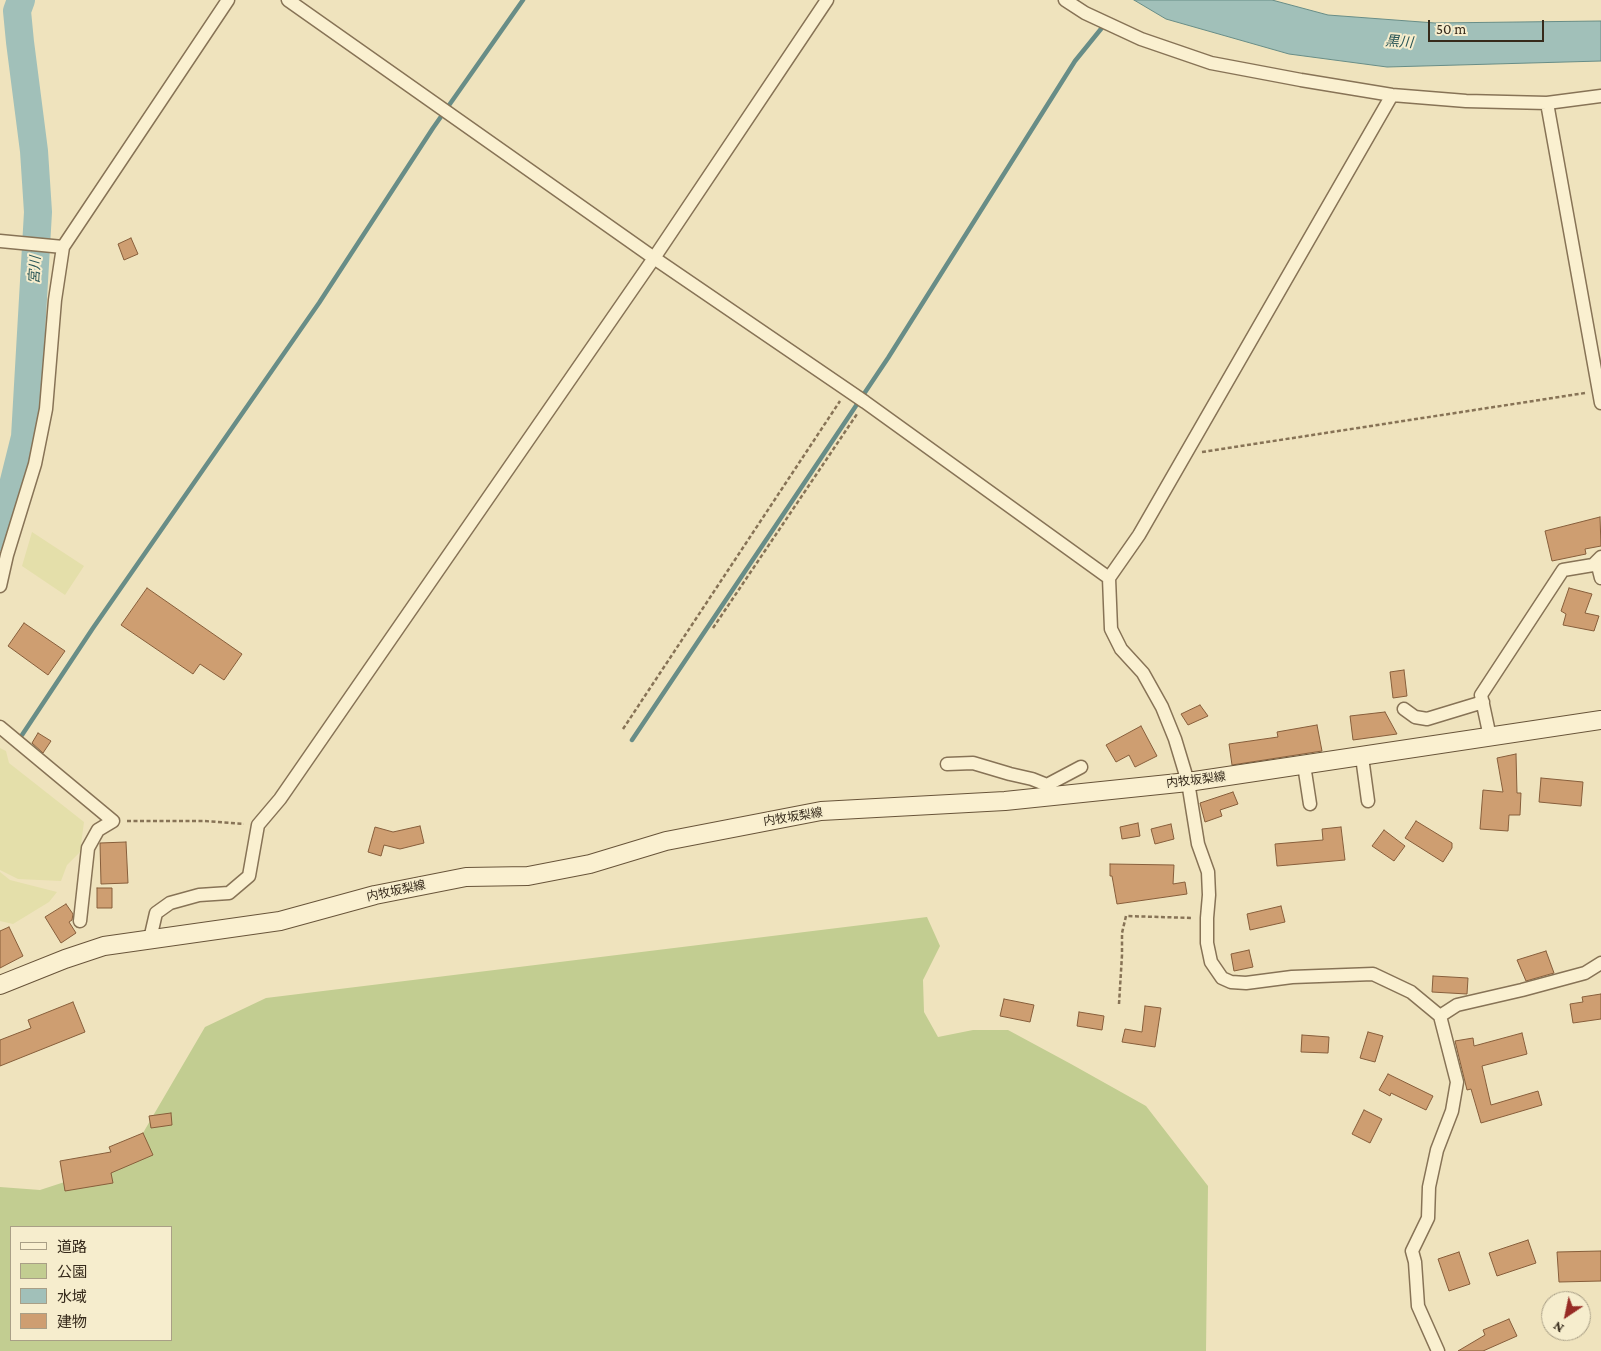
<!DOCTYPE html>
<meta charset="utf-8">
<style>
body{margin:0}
#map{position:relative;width:1601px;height:1351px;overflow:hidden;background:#efe3bd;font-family:"Crimson Pro","Noto Sans JP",serif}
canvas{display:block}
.legend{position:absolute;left:10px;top:1226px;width:162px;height:115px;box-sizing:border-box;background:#f6edcd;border:1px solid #a99f86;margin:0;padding:6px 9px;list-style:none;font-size:15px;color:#362a1b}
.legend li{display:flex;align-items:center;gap:10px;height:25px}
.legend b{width:25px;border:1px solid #a99f86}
.north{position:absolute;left:1541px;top:1291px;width:50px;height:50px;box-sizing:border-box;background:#f6edcd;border:1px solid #a99f86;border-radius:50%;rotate:214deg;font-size:14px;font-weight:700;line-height:20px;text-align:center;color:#362a1b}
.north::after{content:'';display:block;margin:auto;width:18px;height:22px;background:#972b24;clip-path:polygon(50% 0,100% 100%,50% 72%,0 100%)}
.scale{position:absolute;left:1428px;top:20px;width:116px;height:22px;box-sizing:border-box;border:2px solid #362a1b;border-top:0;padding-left:6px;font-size:15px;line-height:18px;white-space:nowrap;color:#362a1b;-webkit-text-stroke:4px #f6edcd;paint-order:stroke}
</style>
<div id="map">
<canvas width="1601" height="1351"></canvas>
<ul class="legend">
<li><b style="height:6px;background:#faf0d0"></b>道路</li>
<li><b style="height:14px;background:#c2cd91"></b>公園</li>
<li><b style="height:14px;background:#a1c0b9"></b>水域</li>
<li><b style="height:14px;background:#ce9e71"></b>建物</li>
</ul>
<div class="north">N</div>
<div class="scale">50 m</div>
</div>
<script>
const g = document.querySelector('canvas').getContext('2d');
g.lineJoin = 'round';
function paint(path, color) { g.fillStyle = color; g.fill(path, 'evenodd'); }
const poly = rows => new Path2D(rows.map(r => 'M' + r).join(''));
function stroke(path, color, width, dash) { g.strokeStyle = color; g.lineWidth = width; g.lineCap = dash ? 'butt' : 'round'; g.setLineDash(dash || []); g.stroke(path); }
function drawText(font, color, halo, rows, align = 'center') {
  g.font = font + ' "Crimson Pro","Noto Sans JP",serif'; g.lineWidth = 4; g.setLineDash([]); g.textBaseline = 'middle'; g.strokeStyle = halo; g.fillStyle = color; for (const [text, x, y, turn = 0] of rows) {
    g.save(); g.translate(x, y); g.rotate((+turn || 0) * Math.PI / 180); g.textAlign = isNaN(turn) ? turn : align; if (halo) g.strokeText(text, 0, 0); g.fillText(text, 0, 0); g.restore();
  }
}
const farmland = poly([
 [32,532,84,566,65,595,22,566],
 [0,748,6,751,9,763,84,822,80,852,67,865,61,881,18,879,0,870],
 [0,872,10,880,57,892,49,902,13,924,0,921]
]);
const green = poly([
 [927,917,940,946,923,980,924,1012,938,1037,973,1030,1008,1030,1071,1064,1146,1106,1208,1186,1206,1351,0,1351,0,1187,40,1190,126,1162,205,1027,266,998],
 [11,1227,171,1227,171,1340,11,1340]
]);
const water = poly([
 [1134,0,1272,0,1328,15,1435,23,1601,21,1601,61,1387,67,1289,54,1166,19,1134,0]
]);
const stream = poly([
 [22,735,93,628,319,303,433,128,523,0],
 [632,740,888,358,1075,61,1105,24]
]);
const river = poly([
 [0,537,25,437,38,212,34,151,20,42,17,11,21,0]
]);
const building = poly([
 [131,238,138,254,124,260,118,244,131,238],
 [1600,517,1601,546,1585,549,1586,554,1552,561,1545,531,1600,517],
 [147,588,242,654,224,680,200,664,193,674,121,625,147,588],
 [1569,588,1592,594,1585,613,1599,616,1594,631,1563,625,1566,614,1561,611,1569,588],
 [24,623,65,651,48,675,8,646,24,623],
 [1404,670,1407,696,1393,698,1390,672,1404,670],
 [1200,705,1208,716,1188,725,1181,714,1200,705],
 [1385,712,1397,734,1353,740,1350,716,1385,712],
 [1317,725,1322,751,1232,765,1229,744,1278,737,1277,732,1317,725],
 [1141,726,1157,756,1135,767,1129,755,1116,762,1106,745,1141,726],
 [38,733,51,741,43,753,32,743,38,733],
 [1516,754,1517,793,1521,793,1520,815,1509,815,1508,831,1480,829,1483,790,1503,792,1497,758,1516,754],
 [1541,778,1583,782,1581,806,1539,802,1541,778],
 [1233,792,1238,804,1220,810,1222,816,1205,822,1200,803,1233,792],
 [1416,821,1452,843,1452,848,1443,862,1405,838,1416,821],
 [1138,823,1140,836,1122,839,1120,827,1138,823],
 [1171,824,1174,839,1155,844,1151,829,1171,824],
 [420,826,424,843,400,849,384,845,381,856,368,852,375,827,393,832,420,826],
 [1341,827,1345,860,1277,866,1275,844,1323,840,1322,829,1341,827],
 [1384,830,1405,846,1394,861,1372,846,1384,830],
 [126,842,128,883,101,884,100,843,126,842],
 [1110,864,1174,865,1173,884,1185,882,1187,894,1117,904,1112,876,1110,876,1110,864],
 [97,888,112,888,112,908,97,908,97,888],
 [66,904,73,914,72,920,69,922,76,933,61,943,45,917,66,904],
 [1281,906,1285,922,1250,930,1247,914,1281,906],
 [9,927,23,956,0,968,0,931,9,927],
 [1249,950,1253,967,1234,971,1231,954,1249,950],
 [1546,951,1554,973,1526,981,1517,960,1546,951],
 [1433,976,1468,978,1467,994,1432,992,1433,976],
 [1601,994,1601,1019,1573,1023,1570,1004,1583,1002,1582,997,1601,994],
 [1004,999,1034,1005,1030,1022,1000,1016,1004,999],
 [73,1002,85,1032,0,1066,0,1040,31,1028,28,1020,73,1002],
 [1145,1006,1161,1008,1155,1047,1122,1042,1125,1029,1142,1032,1145,1006],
 [1079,1012,1104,1016,1102,1030,1077,1026,1079,1012],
 [1368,1032,1383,1036,1375,1062,1360,1058,1368,1032],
 [1522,1033,1527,1054,1482,1066,1491,1105,1538,1091,1542,1105,1481,1123,1471,1089,1467,1090,1455,1041,1473,1038,1474,1046,1522,1033],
 [1302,1035,1329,1037,1328,1053,1301,1052,1302,1035],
 [1388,1074,1433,1096,1426,1110,1391,1093,1390,1096,1379,1090,1388,1074],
 [1364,1110,1382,1119,1370,1143,1352,1134,1364,1110],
 [171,1113,172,1125,151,1128,149,1116,171,1113],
 [143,1133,153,1155,111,1173,113,1183,65,1191,60,1161,111,1152,109,1147,143,1133],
 [1528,1240,1536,1263,1497,1276,1489,1253,1528,1240],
 [1601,1251,1601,1281,1559,1282,1557,1252,1601,1251],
 [1459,1252,1470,1284,1449,1291,1438,1259,1459,1252],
 [1509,1319,1517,1336,1483,1351,1458,1351,1485,1335,1483,1330,1509,1319]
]);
const path = poly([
 [1202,452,1585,393],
 [713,628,857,414],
 [623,729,840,401],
 [127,821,204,821,244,824],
 [1119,1004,1122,955,1122,933,1126,916,1193,918]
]);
const street = poly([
 [288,0,654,258,865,402,1109,578,1139,535,1392,95],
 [1065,0,1085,13,1141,39,1211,63,1301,80,1392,95,1466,101,1547,103,1601,96],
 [1547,103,1601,403],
 [0,241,63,247],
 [1597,562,1601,578],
 [1109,578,1111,629,1121,649,1143,673,1162,707,1175,739,1188,782,1198,844,1208,872,1209,895,1207,918,1207,943,1211,962,1222,978,1231,982,1246,983,1292,977,1373,974,1411,992,1440,1016,1457,1082,1452,1111,1437,1150,1429,1187,1428,1218,1412,1251,1415,1262,1418,1306,1438,1351],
 [0,586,7,555,35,464,46,409,55,300,63,247,228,0],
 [1404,709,1415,717,1427,719,1483,702],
 [0,727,113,821,98,830,88,848,80,921],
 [1490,737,1481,695,1563,570,1593,565,1601,557],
 [1362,757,1368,801],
 [947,764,973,763,1010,774,1032,779,1047,785,1048,796],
 [1304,765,1310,804],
 [1047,785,1081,767],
 [150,939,156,913,170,903,199,895,229,893,249,876,258,825,280,799,654,258,827,0],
 [1440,1016,1457,1005,1522,990,1585,973,1601,963]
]);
const secondary = poly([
 [0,985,65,959,104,946,280,921,375,895,466,877,528,876,590,864,666,841,821,811,1005,801,1188,782,1601,720]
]);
const streetNames = [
 ["内牧坂梨線",1196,780,-7],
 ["内牧坂梨線",793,817,-9],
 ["内牧坂梨線",396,891,-12]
];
const waterNames = [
 ["黒川",1399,42,4],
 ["宮川",35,270,-87]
];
paint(farmland, '#e4dfaa');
paint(green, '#c2cd91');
paint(water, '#a1c0b9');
stroke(water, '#688d87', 1);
stroke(stream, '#688d87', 4.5);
stroke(river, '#a1c0b9', 28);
paint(building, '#ce9e71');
stroke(building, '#875e3b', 1);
stroke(street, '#877356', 15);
stroke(secondary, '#685439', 20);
stroke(path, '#877356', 2.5, [4, 2.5]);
stroke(street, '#faf0d0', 12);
stroke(secondary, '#faf0d0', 18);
drawText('12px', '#362a1b', '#f6edcd', streetNames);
drawText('italic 14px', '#2a5656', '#f6edcd', waterNames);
</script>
